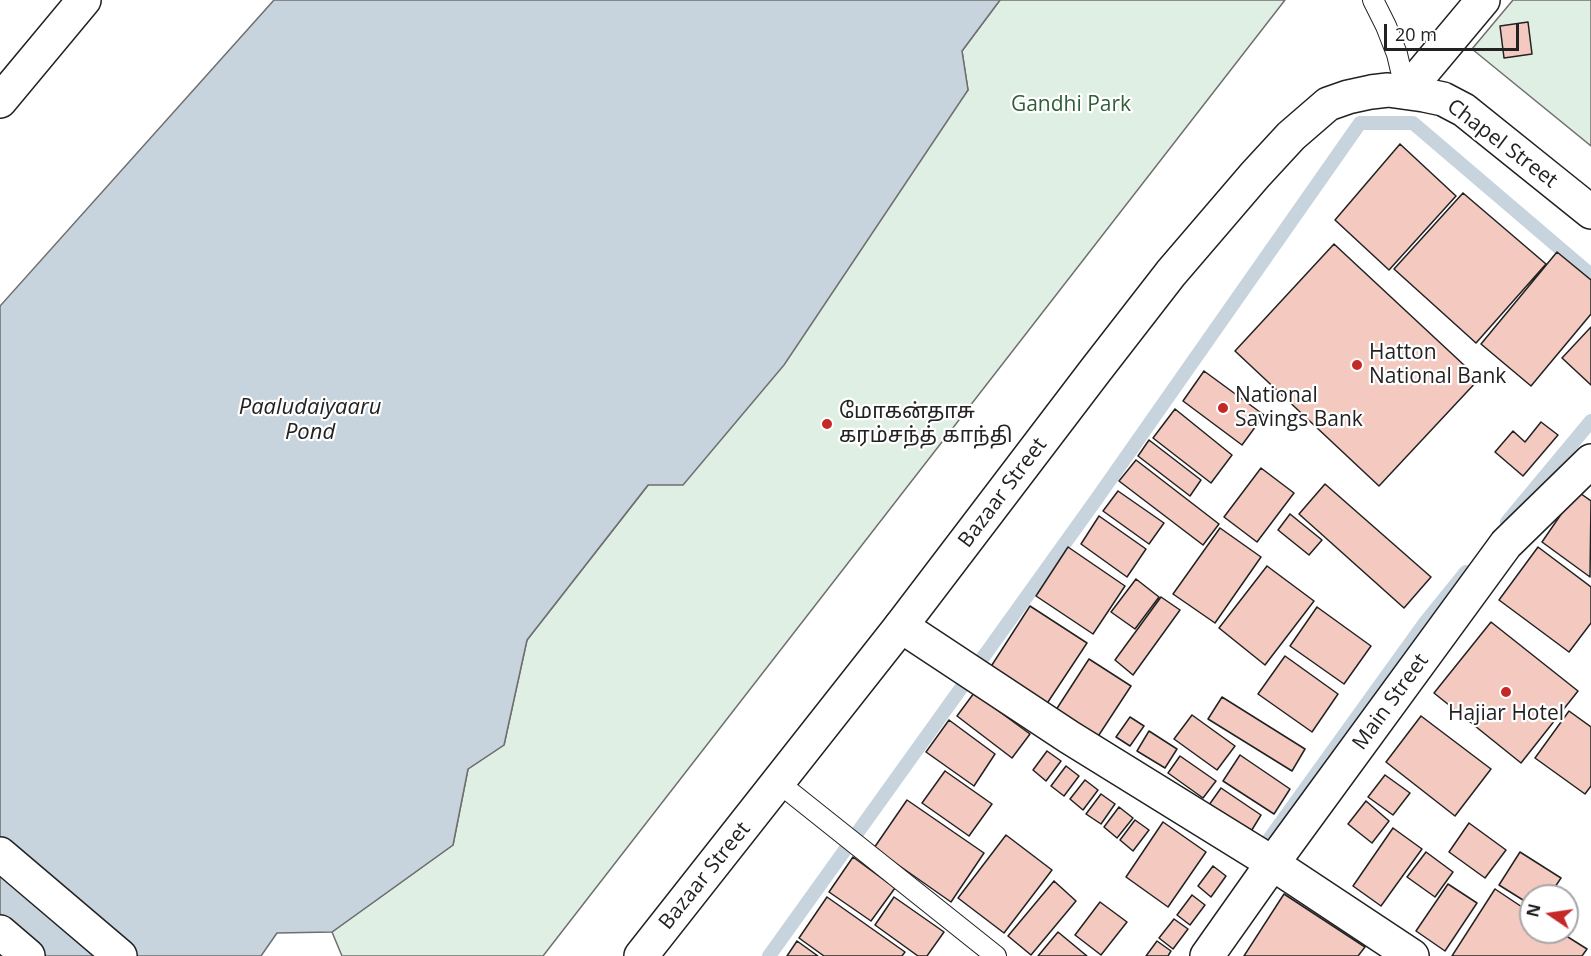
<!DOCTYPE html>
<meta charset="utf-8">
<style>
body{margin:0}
#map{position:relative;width:1591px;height:956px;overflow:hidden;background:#fff;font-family:"Open Sans",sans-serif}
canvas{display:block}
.north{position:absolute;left:1519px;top:884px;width:60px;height:60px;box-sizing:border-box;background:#fff;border:2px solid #a7a7a7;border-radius:50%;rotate:283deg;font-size:16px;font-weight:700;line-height:24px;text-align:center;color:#222}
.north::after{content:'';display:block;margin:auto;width:21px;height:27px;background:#c62828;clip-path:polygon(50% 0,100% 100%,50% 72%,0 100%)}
.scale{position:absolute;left:1384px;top:24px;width:135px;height:27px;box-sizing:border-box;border:3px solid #222;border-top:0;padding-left:8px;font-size:18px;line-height:21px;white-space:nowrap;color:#222;-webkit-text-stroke:4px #fff;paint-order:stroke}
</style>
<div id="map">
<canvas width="1591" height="956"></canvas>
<div class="north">N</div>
<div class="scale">20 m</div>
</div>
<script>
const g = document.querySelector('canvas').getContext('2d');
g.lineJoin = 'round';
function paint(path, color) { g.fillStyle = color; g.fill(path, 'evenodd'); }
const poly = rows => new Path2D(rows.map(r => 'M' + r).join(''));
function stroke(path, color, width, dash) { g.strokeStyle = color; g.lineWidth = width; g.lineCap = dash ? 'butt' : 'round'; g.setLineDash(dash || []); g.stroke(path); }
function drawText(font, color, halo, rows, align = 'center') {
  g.font = font + ' "Open Sans","Noto Sans Tamil",sans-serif'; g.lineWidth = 4.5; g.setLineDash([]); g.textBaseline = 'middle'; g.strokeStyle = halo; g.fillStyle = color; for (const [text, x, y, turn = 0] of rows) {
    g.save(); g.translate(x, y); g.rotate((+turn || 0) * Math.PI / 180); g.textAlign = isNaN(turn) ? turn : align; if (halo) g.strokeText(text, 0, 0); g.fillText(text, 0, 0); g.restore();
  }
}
const green = poly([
 [1000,0,1285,0,543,956,342,956,332,932,453,845,468,769,504,745,527,640,649,484,968,90,962,51,1000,0],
 [1513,0,1591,0,1591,146,1472,49,1513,0]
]);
const water = poly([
 [274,0,1000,0,962,51,968,90,784,365,683,485,648,485,527,640,504,745,468,769,453,845,332,932,277,933,261,956,0,956,0,306,274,0]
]);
const stream = poly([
 [1507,522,1591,421],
 [1257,856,1424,624,1466,572],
 [769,956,1098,497,1360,123,1413,123,1591,275]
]);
const building = poly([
 [1528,22,1532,54,1504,58,1500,26,1528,22],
 [1400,144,1456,196,1389,270,1335,220,1400,144],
 [1463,193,1546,264,1476,343,1394,269,1463,193],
 [1334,244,1479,379,1379,486,1235,351,1334,244],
 [1557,252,1591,280,1591,314,1531,386,1481,344,1557,252],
 [1591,327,1591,385,1562,358,1591,327],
 [1204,371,1264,415,1242,445,1183,401,1204,371],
 [1175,409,1232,455,1211,483,1153,438,1175,409],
 [1541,422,1558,435,1523,476,1495,452,1513,431,1525,442,1541,422],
 [1149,440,1201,480,1190,496,1138,456,1149,440],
 [1136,460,1219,524,1203,545,1119,481,1136,460],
 [1261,468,1294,493,1257,542,1224,517,1261,468],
 [1325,484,1431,577,1404,608,1299,514,1325,484],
 [1118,491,1164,523,1149,544,1103,511,1118,491],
 [1577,491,1591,501,1590,577,1542,542,1577,491],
 [1290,514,1322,540,1309,555,1278,530,1290,514],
 [1099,516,1146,549,1127,577,1081,544,1099,516],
 [1220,528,1261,557,1215,623,1173,594,1220,528],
 [1068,547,1125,586,1093,634,1036,596,1068,547],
 [1538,547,1591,587,1591,623,1569,652,1499,600,1538,547],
 [1267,566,1314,601,1265,665,1219,628,1267,566],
 [1136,579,1159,597,1135,629,1111,612,1136,579],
 [1161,597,1180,610,1133,675,1115,660,1161,597],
 [1030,606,1087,643,1046,705,990,668,1030,606],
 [1317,607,1371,646,1344,684,1290,646,1317,607],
 [1491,622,1578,691,1521,763,1434,693,1491,622],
 [1285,656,1338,694,1312,732,1258,694,1285,656],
 [1089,659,1131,686,1095,741,1054,713,1089,659],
 [974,693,1030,734,1012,758,957,716,974,693],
 [1222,697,1305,749,1292,771,1208,719,1222,697],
 [1569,711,1591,727,1591,786,1585,794,1535,758,1569,711],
 [1192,715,1235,746,1217,770,1174,739,1192,715],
 [1421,716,1491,769,1455,816,1386,762,1421,716],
 [1130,717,1144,726,1130,746,1116,737,1130,717],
 [949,720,995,754,974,786,926,752,949,720],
 [1149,731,1177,749,1165,768,1137,751,1149,731],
 [1047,751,1061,761,1046,781,1033,770,1047,751],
 [1240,755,1290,789,1274,814,1223,781,1240,755],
 [1180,756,1216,781,1203,798,1168,773,1180,756],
 [1066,766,1079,776,1064,796,1051,786,1066,766],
 [945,771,992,804,969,836,922,803,945,771],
 [1385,775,1410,793,1393,815,1368,797,1385,775],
 [1085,780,1098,790,1083,810,1070,799,1085,780],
 [1221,788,1261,815,1250,833,1209,805,1221,788],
 [1101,794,1115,804,1101,824,1086,814,1101,794],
 [907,800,984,853,951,902,874,848,907,800],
 [1366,801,1389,821,1372,843,1348,824,1366,801],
 [1119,807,1133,818,1117,838,1104,827,1119,807],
 [1135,820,1149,830,1133,851,1120,840,1135,820],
 [1163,822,1206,852,1168,907,1126,877,1163,822],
 [1469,823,1506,850,1485,878,1449,852,1469,823],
 [1393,828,1422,849,1381,906,1353,886,1393,828],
 [1006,835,1052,870,1004,933,958,898,1006,835],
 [1426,852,1453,872,1435,897,1407,877,1426,852],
 [1520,852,1561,878,1549,896,1531,896,1531,905,1499,885,1520,852],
 [853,857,895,888,871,921,829,892,853,857],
 [1213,866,1226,876,1211,897,1198,886,1213,866],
 [1054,881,1076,901,1031,955,1008,936,1054,881],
 [1448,884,1477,903,1445,951,1416,931,1448,884],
 [1495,889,1531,913,1531,932,1560,932,1587,949,1582,956,1452,956,1495,889],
 [1284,894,1365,947,1358,956,1244,956,1284,894],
 [1192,895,1205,905,1190,925,1177,915,1192,895],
 [827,897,905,952,902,956,824,956,799,938,827,897],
 [894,897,944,932,927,956,918,956,875,925,894,897],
 [1100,902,1127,922,1101,955,1075,935,1100,902],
 [1174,919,1188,929,1173,949,1159,938,1174,919],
 [1058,932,1087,956,1038,956,1058,932],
 [797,941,818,956,787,956,797,941],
 [1157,941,1171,951,1168,956,1146,956,1157,941]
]);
const service = poly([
 [1373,0,1386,26,1397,54,1406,92],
 [779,783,996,956]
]);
const minor = poly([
 [1406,92,1483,0],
 [901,626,1069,737,1258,854,1412,956],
 [1207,956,1272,864,1506,544,1591,461]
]);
const primary = poly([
 [0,101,84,0]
]);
const trunk = poly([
 [0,854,120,956],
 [0,932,28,956],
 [641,956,901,626,1095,371,1171,273,1255,175,1291,136,1328,104,1348,97,1371,92,1388,90,1424,95,1443,99,1464,110,1591,212]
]);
const markers = [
 [1357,365,6,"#c62828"],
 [1223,408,6,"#c62828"],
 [827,424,6,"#c62828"],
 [1506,692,6,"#c62828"]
];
const parkNames = [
 ["Gandhi Park",1071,105]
];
const streetNames = [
 ["Chapel Street",1502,144,37],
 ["Bazaar Street",1003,493,-53],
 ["Main Street",1391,702,-54],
 ["Bazaar Street",705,876,-51]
];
const poiNames = [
 ["Hatton",1369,353],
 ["National Bank",1369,377],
 ["National",1235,396],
 ["Savings Bank",1235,420],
 ["மோகன்தாசு",839,412],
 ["கரம்சந்த் காந்தி",839,436],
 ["Hajiar Hotel",1506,714,"center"]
];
const waterNames = [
 ["Paaludaiyaaru",310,408],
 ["Pond",310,433]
];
paint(green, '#e0efe3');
stroke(green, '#6f6f6f', 1.5);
paint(water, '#c7d3dd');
stroke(water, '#6f6f6f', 1.5);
stroke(stream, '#c7d3dd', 14);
paint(building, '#f3c9c0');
stroke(building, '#222', 1.5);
stroke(service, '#222', 22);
stroke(minor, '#222', 36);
stroke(primary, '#222', 36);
stroke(trunk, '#222', 36);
stroke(service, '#fff', 20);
stroke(minor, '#fff', 33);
stroke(primary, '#fff', 33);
stroke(trunk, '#fff', 33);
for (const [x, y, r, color] of markers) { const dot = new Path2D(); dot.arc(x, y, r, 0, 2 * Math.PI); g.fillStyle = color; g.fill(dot); stroke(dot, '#fff', 2); }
drawText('21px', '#2f5e38', '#fff', parkNames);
drawText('21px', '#222', '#fff', streetNames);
drawText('21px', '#222', '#fff', poiNames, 'left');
drawText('italic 22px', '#222', '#fff', waterNames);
</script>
